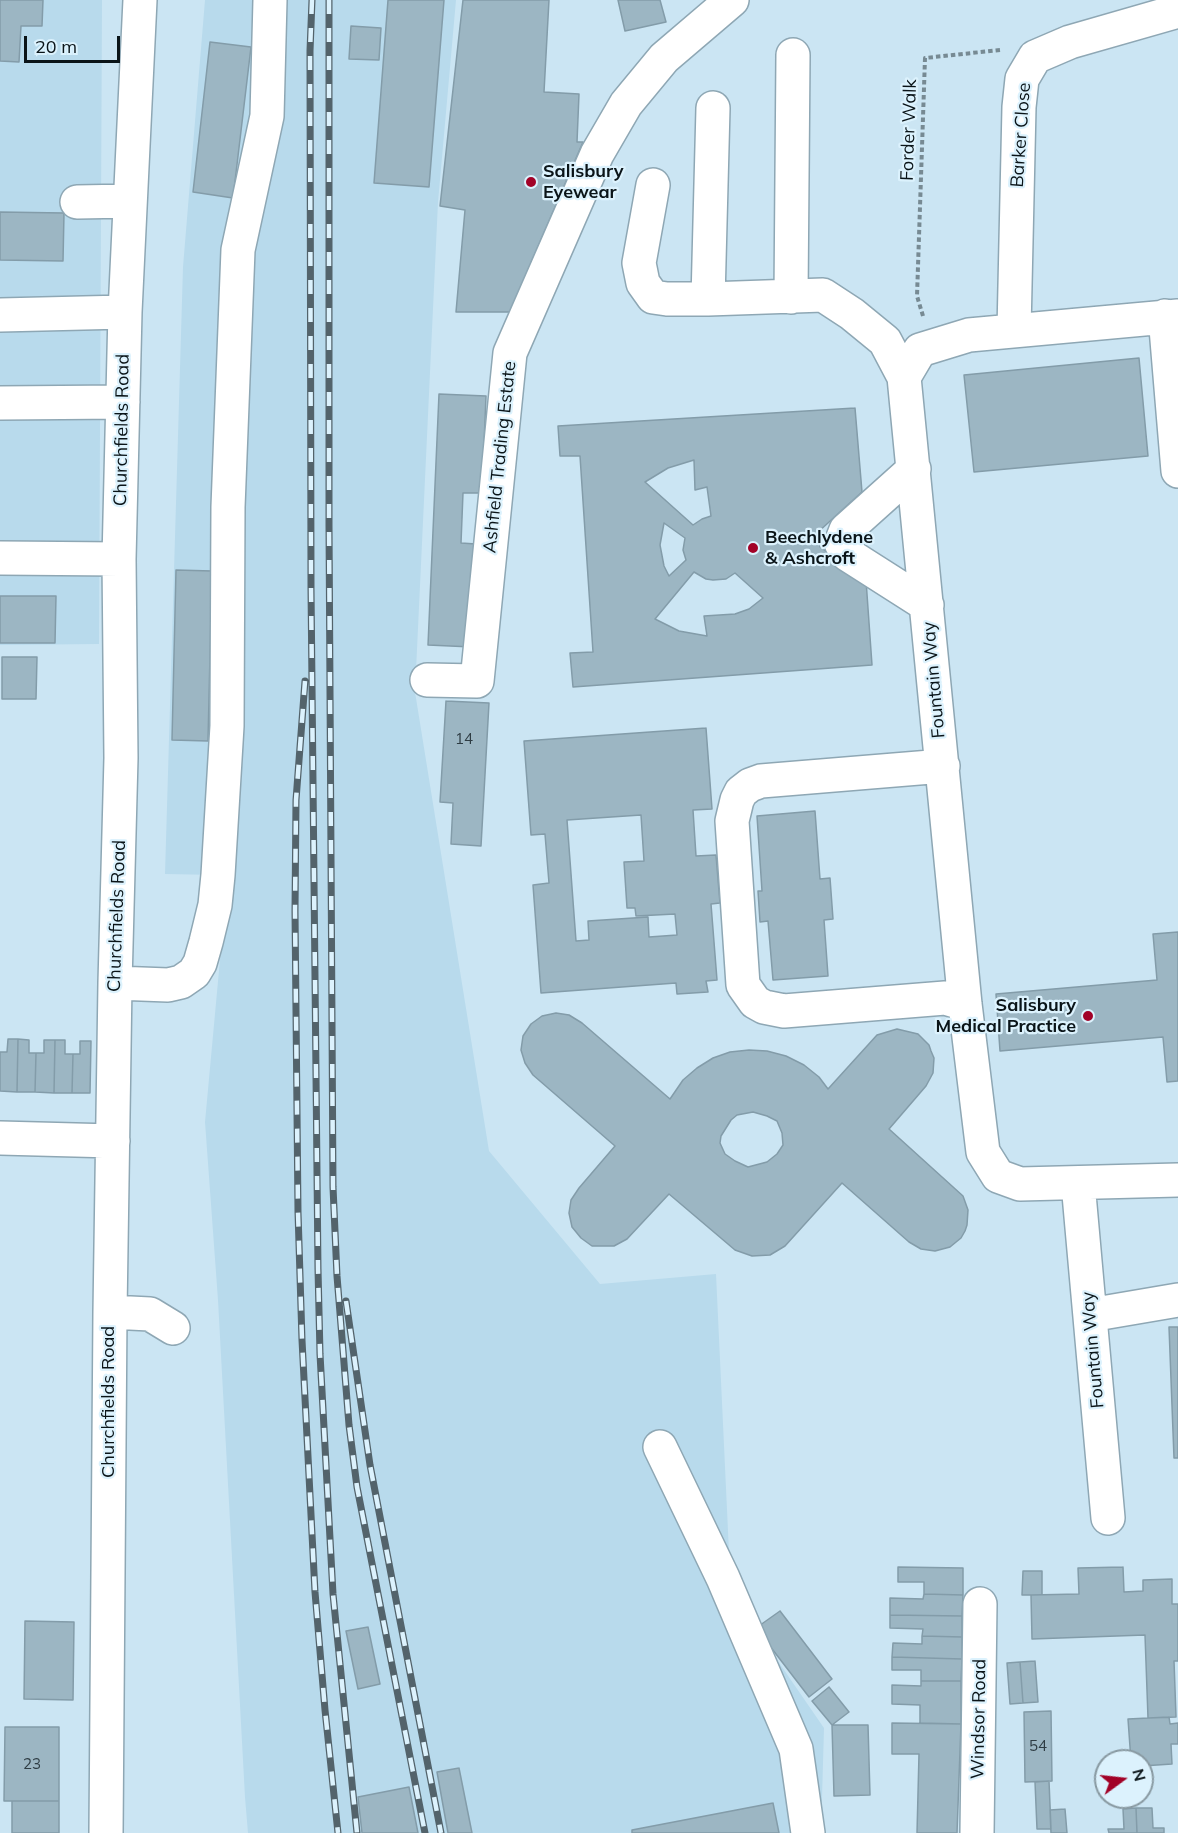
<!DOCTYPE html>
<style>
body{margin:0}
#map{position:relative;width:1178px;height:1833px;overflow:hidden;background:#cbe5f3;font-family:Mulish,sans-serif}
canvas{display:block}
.north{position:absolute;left:1094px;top:1749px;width:60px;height:60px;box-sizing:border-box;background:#dcf2fd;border:2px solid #8899a1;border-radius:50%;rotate:75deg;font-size:16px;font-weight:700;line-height:24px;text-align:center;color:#0a1418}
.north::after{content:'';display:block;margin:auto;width:21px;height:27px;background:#a20227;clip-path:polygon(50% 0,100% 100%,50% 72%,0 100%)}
.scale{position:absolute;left:24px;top:36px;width:96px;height:27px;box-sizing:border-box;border:3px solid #0a1418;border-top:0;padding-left:8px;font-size:18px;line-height:21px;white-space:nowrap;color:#0a1418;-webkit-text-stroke:4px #dcf2fd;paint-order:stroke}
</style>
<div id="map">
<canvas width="1178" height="1833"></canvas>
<div class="north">N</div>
<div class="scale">20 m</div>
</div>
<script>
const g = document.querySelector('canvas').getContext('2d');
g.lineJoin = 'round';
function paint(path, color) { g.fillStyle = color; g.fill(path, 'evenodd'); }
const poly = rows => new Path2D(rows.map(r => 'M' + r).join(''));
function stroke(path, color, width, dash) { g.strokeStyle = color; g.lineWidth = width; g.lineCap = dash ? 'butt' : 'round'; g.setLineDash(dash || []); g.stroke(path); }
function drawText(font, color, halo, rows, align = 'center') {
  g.font = font + ' Mulish,sans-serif'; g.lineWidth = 4.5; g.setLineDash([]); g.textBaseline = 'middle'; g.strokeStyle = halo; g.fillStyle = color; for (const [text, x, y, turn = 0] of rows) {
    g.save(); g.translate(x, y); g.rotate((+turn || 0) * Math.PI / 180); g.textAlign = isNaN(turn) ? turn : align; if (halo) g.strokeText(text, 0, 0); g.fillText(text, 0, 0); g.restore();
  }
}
const built = poly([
 [0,0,102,0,99,644,0,645],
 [205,0,456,0,438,202,415,692,489,1151,600,1284,716,1274,730,1574,742,1609,824,1728,821,1833,248,1833,245,1797,218,1300,205,1122,227,884,218,875,165,874,183,267]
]);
const building = poly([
 [0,0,43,0,42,26,21,26,19,62,0,61,0,0],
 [388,0,444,0,429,187,374,183,388,0],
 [463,0,549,0,544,92,579,94,577,142,583,142,510,312,456,312,465,210,440,206,463,0],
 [618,0,660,0,666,22,625,31,618,0],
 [351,26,381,28,379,60,349,59,351,26],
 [210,42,251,47,233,198,193,192,210,42],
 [0,212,64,213,63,261,0,260,0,212],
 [1139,358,1148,456,974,472,964,375,1139,358],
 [439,394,486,396,482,493,463,493,461,543,476,544,472,647,428,645,439,394],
 [855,408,862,492,817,533,820,547,866,580,872,665,573,687,570,653,593,652,580,456,560,456,558,426,855,408],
 [694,460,695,490,707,487,711,516,702,519,693,525,645,482,668,468,694,460],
 [664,523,685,538,683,550,686,560,669,576,664,566,660,545,664,523],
 [694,572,706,579,713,580,726,579,735,573,763,598,749,609,735,614,704,616,707,636,679,631,655,619,694,572],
 [176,570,212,571,208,741,172,740,176,570],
 [0,596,56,596,55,643,0,643,0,596],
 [2,657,37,657,36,699,2,699,2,657],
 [446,701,489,703,481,846,451,844,453,803,440,802,446,701],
 [706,728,712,809,693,810,696,856,716,855,720,903,711,904,717,980,706,981,708,992,677,994,676,983,541,993,533,885,549,883,545,834,531,835,524,741,706,728],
 [641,815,644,861,624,862,627,908,635,908,636,916,675,914,677,935,649,937,648,917,588,921,589,940,576,941,567,820,641,815],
 [815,811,820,879,830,878,833,919,824,920,828,976,773,980,768,921,760,922,758,891,762,891,757,816,815,811],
 [1178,932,1178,1081,1167,1082,1163,1037,1000,1051,996,994,1157,980,1153,934,1178,932],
 [556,1013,569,1015,582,1023,670,1099,683,1080,697,1068,713,1058,730,1052,749,1050,767,1051,786,1056,804,1065,819,1077,828,1089,877,1035,897,1029,918,1034,929,1045,931,1051,934,1058,933,1073,926,1086,889,1129,963,1196,968,1210,967,1225,965,1231,961,1238,950,1247,935,1251,921,1249,909,1242,842,1183,785,1246,770,1255,752,1256,735,1250,669,1194,627,1239,614,1246,592,1246,581,1238,572,1227,569,1213,571,1200,579,1188,615,1146,533,1075,525,1063,521,1050,523,1036,531,1024,542,1016,556,1013],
 [753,1112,767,1116,777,1121,782,1133,783,1145,777,1154,767,1162,748,1167,735,1161,725,1154,720,1143,721,1136,731,1120,737,1115,753,1112],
 [8,1039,18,1039,17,1092,0,1091,0,1052,7,1052,8,1039],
 [18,1039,29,1040,29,1053,36,1053,35,1092,17,1092,18,1039],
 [44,1040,55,1040,54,1093,35,1092,36,1053,44,1053,44,1040],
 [55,1040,65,1040,65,1054,73,1054,72,1093,54,1093,55,1040],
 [80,1041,91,1041,90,1093,72,1093,73,1054,80,1054,80,1041],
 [1169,1327,1178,1327,1178,1458,1174,1458,1169,1327],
 [898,1567,963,1568,963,1595,924,1594,924,1582,898,1582,898,1567],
 [1123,1567,1124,1592,1143,1591,1143,1580,1172,1579,1172,1604,1178,1604,1178,1661,1174,1661,1176,1717,1148,1718,1145,1635,1032,1639,1031,1595,1079,1594,1078,1568,1123,1567],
 [1023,1571,1042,1571,1042,1595,1022,1595,1023,1571],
 [924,1594,963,1595,962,1616,890,1615,890,1598,923,1599,924,1594],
 [780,1611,832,1679,809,1697,756,1628,780,1611],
 [890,1615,962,1616,962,1637,922,1636,923,1629,890,1628,890,1615],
 [25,1621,74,1622,73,1700,24,1699,25,1621],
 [368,1627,380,1684,358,1689,346,1631,368,1627],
 [922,1636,962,1637,962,1659,892,1657,893,1643,922,1644,922,1636],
 [892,1657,962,1659,961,1681,921,1681,921,1670,892,1670,892,1657],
 [1035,1661,1038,1702,1023,1703,1020,1662,1035,1661],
 [1020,1662,1023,1703,1010,1704,1007,1663,1020,1662],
 [921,1681,961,1681,961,1724,920,1723,920,1705,892,1704,892,1685,921,1686,921,1681],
 [829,1687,849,1712,832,1725,812,1701,829,1687],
 [1051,1711,1052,1781,1025,1782,1024,1712,1051,1711],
 [1169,1717,1170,1724,1178,1723,1178,1744,1171,1744,1172,1764,1142,1766,1142,1761,1131,1761,1128,1719,1169,1717],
 [892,1723,961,1724,957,1833,917,1833,919,1754,892,1754,892,1723],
 [832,1725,868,1725,870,1795,834,1796,832,1725],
 [5,1727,59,1727,59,1801,4,1801,5,1727],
 [459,1768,472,1833,448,1833,437,1772,459,1768],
 [1049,1781,1051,1829,1037,1829,1035,1782,1049,1781],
 [409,1787,418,1833,362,1833,358,1797,409,1787],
 [12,1801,59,1801,59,1833,12,1833,12,1801],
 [773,1803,779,1833,632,1833,632,1830,773,1803],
 [1136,1808,1152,1808,1153,1828,1164,1828,1164,1833,1137,1833,1136,1808],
 [1136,1808,1137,1833,1109,1833,1108,1829,1124,1829,1123,1809,1136,1808],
 [1065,1809,1067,1833,1051,1833,1050,1810,1065,1809]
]);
const path = poly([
 [923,316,917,296,925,58,1000,50]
]);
const minor = poly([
 [713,108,708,299,823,295,852,314,885,341,904,377],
 [653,185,639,263,643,283,653,297,667,299,708,299],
 [77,202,130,201],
 [791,297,793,55],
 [0,315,125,312],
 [1165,316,1178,471],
 [1178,316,969,335,920,350,904,377,965,1004,983,1152,998,1176,1020,1184,1178,1180],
 [1014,330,1019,107,1022,79,1035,57,1070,42,1178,11],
 [0,403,123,402],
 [914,469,846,530,841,543,847,554,927,605],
 [0,558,119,559],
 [427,680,477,681,510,353,597,154,626,104,664,58,732,0],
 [943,766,761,781,750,785,741,792,737,800,732,821,743,985,755,1002,764,1007,784,1011,945,998,965,1004],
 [115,983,168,985,181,982,194,973,200,963,206,942,215,905,218,875,227,726,228,507,238,250,267,116,270,0],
 [0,1138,113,1141],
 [1078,1183,1108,1518],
 [110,1312,150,1314,173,1328],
 [1090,1315,1178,1300],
 [660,1447,723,1578,796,1749,808,1833],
 [106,1833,110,1312,115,983,121,758,119,559,125,312,140,0],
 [977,1833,980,1604]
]);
const rail = poly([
 [312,0,310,51,311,588,318,1269,320,1354,333,1594,357,1833],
 [329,0,329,525,333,1187,337,1276,349,1425,357,1487,425,1833],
 [305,681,296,800,295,911,298,1212,302,1340,315,1592,325,1710,338,1833],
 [346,1301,370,1465,441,1833]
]);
const markers = [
 [531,182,6,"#a20227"],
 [753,548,6,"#a20227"],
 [1088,1016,6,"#a20227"]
];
const numberNames = [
 ["14",464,739],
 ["54",1038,1746],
 ["23",32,1764]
];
const streetNames = [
 ["Forder Walk",909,130,-88],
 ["Barker Close",1021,135,-86],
 ["Churchfields Road",122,430,-89],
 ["Ashfield Trading Estate",500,457,-84],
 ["Fountain Way",934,680,-95],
 ["Churchfields Road",117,916,-88],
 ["Fountain Way",1093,1350,-95],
 ["Churchfields Road",109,1402,-90],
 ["Windsor Road",979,1719,-89]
];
const poiNames = [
 ["Salisbury",543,172],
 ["Eyewear",543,193],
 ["Beechlydene",765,538],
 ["& Ashcroft",765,559],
 ["Salisbury",1076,1006,"right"],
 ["Medical Practice",1076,1027,"right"]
];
paint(built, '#b8daec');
paint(building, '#9cb6c3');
stroke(building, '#839ca9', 1.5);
stroke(minor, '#8ea7b4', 36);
stroke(path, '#778a93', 4, [4.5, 3]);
stroke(minor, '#fff', 33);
stroke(rail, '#53636b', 7);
stroke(rail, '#dcf2fd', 4.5, [14]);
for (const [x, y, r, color] of markers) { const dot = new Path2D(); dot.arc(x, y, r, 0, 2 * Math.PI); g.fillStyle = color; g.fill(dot); stroke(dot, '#dcf2fd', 2); }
drawText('15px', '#2e3c43', null, numberNames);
drawText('18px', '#0a1418', '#dcf2fd', streetNames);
drawText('bold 18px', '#0a1418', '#dcf2fd', poiNames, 'left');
</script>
